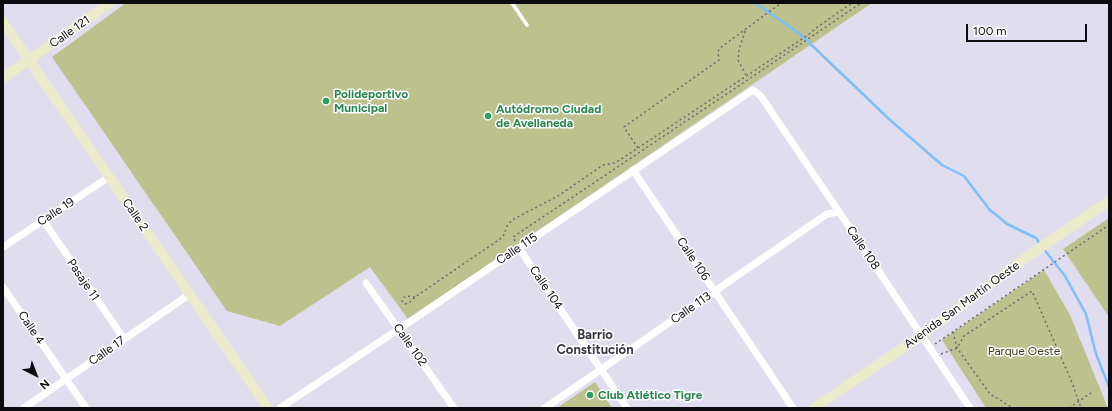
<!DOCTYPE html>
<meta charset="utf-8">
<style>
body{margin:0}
#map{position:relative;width:1112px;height:411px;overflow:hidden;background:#e0ddef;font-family:Figtree,sans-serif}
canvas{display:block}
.frame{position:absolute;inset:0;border:4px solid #0b0b10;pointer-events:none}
.north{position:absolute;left:16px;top:355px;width:40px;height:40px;-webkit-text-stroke:3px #fff;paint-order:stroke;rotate:138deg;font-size:11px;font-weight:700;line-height:16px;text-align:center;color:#0b0b10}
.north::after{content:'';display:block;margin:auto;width:14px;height:18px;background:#0b0b10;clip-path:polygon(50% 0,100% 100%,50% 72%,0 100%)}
.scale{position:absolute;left:966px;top:24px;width:121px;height:18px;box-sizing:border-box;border:2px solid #0b0b10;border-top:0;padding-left:5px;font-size:12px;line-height:14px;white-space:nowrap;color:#0b0b10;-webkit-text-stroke:3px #fff;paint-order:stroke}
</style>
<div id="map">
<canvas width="1112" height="411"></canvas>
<div class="frame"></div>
<div class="north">N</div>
<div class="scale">100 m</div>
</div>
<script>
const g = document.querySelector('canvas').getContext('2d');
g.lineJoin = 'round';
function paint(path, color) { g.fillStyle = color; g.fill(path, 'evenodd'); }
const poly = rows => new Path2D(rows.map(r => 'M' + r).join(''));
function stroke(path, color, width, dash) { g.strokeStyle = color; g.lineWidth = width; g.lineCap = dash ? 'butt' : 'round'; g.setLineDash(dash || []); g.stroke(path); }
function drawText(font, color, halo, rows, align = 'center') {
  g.font = font + ' Figtree,sans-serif'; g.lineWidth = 3; g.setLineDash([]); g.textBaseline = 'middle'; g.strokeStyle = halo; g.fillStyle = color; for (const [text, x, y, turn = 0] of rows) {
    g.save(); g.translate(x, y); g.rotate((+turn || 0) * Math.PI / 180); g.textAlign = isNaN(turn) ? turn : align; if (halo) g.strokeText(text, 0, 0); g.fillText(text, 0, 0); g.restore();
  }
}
const green = poly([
 [126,3,872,3,408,319,370,267,280,326,227,311,52,57],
 [1109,218,1109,317,1063,249],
 [1044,270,1070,315,1108,408,986,408,942,340],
 [595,382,612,408,557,408]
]);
const stream = poly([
 [755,3,800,34,890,120,942,165,964,176,989,209,1007,224,1036,238,1040,244],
 [1043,248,1065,276,1086,314,1096,354,1109,387]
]);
const path = poly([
 [746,75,738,60,739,50,746,28],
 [638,148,808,35,816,28,852,3],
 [515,241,513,237,758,73,861,3],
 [415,297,406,296,403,298,402,301,405,304,409,303,415,297,503,237,507,226,512,220,558,196,603,165,615,163,638,148,624,127,719,60,718,52,720,48,781,3],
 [953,332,957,348,990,394,1013,408],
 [935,344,1109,225],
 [941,354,957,348,964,336,1032,291,1071,380,1081,408],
 [1069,408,1091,393]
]);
const lane = poly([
 [512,3,527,25]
]);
const street = poly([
 [633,170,793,408],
 [43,220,124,339],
 [3,247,109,177],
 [519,248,627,408],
 [366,283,454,408],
 [3,287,86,408],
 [24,408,190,294],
 [280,408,399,329,753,90,760,95,848,225,970,408],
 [545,408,827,214,839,212]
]);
const secondary = poly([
 [3,22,268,408],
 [3,78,110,3],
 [814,408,922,335,1031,254,1109,201]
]);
const markers = [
 [326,101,4,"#2e9e5b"],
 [488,116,4,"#2e9e5b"],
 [590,395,4,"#2e9e5b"]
];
const streetNames = [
 ["Calle 121",70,32,-35],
 ["Calle 19",56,212,-33],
 ["Calle 2",135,215,56],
 ["Calle 108",863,248,56],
 ["Calle 115",517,249,-34],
 ["Calle 106",693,259,56],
 ["Pasaje 11",83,280,56],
 ["Calle 104",546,288,56],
 ["Avenida San Martín Oeste",962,305,-36],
 ["Calle 113",691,308,-35],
 ["Calle 4",31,328,56],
 ["Calle 102",410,345,55],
 ["Calle 17",107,351,-35]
];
const leisureNames = [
 ["Polideportivo",334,94],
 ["Municipal",334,108],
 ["Autódromo Ciudad",496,109],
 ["de Avellaneda",496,123],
 ["Club Atlético Tigre",598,395]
];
const parkNames = [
 ["Parque Oeste",1024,351]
];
const neighbourhoodNames = [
 ["Barrio",595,335],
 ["Constitución",595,350]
];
paint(green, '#bcc18d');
stroke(stream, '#7bc0fb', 2.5);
stroke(path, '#6b6a75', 1.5, [2, 3]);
stroke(lane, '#fff', 3.5);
stroke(street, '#fff', 7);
stroke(secondary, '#ebeaca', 10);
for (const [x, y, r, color] of markers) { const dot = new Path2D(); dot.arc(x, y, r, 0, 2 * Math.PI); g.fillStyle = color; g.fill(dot); stroke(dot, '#fff', 1.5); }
drawText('12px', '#0b0b10', '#fff', streetNames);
drawText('bold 12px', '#27864d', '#fff', leisureNames, 'left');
drawText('12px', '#3c3f1a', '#fff', parkNames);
drawText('bold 13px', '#393744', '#fff', neighbourhoodNames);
</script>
